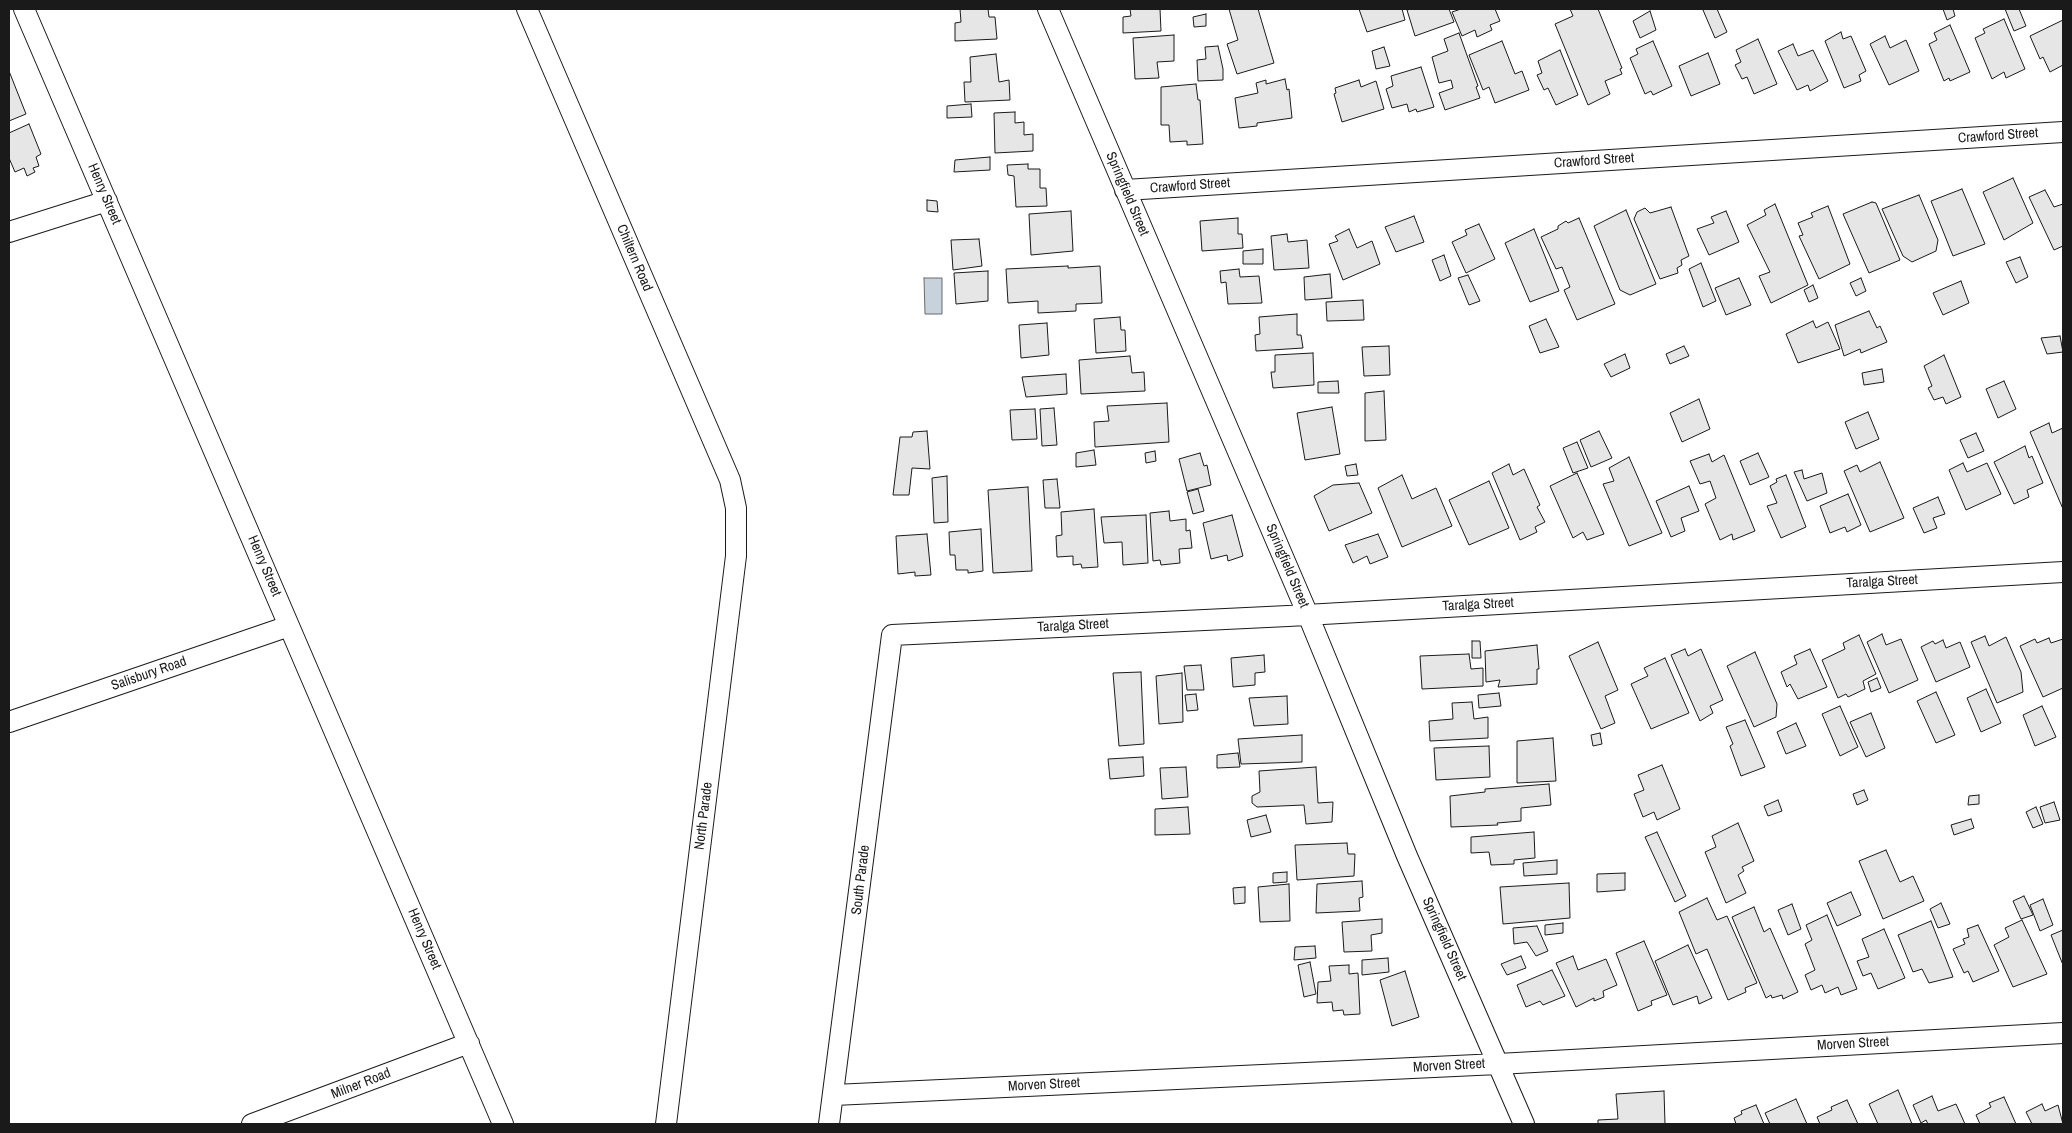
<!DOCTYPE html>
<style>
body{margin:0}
#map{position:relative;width:2072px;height:1133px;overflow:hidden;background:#fff;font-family:"Archivo Narrow",sans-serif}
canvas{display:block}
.frame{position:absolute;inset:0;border:10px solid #1a1a1a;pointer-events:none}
</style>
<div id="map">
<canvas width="2072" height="1133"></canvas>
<div class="frame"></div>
</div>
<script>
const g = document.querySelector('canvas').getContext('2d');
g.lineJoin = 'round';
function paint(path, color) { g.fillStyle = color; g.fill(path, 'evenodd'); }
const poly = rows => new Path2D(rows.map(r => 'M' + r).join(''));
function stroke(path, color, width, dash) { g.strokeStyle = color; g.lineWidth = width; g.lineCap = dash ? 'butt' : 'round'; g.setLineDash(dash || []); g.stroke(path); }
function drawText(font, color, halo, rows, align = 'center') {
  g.font = font + ' "Archivo Narrow",sans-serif'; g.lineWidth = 4; g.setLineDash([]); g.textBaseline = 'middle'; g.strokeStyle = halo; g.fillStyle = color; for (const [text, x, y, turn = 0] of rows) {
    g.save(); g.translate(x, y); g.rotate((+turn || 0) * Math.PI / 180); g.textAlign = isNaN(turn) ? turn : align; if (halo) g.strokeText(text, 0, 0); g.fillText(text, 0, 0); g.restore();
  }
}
const water = poly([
 [924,278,942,278,942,314,925,314,924,278]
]);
const building = poly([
 [960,9,988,9,989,17,995,17,997,39,955,41,955,23,961,22,960,9],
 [1130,9,1160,9,1161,31,1123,33,1123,17,1131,16,1130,9],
 [1229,9,1258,9,1274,63,1237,74,1227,44,1238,40,1229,9],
 [1359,9,1402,9,1405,20,1367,32,1359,9],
 [1411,9,1449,9,1454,22,1415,36,1407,10,1411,9],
 [1461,9,1495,9,1500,21,1490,25,1492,30,1477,37,1475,30,1462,36,1452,12,1461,9],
 [1570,9,1598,9,1622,68,1620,69,1622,74,1605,81,1610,94,1588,105,1555,24,1573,16,1570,9],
 [1705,9,1717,9,1727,32,1715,38,1703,10,1705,9],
 [1943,9,1953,9,1955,16,1947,20,1943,9],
 [2005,9,2019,9,2026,26,2014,31,2005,9],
 [1650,11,1656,30,1640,38,1633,21,1650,11],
 [1206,14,1206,26,1194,27,1193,17,1206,14],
 [2004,19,2025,69,2006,78,2004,72,1992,79,1975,38,1985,33,1983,29,2004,19],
 [2063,20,2063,65,2050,72,2043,57,2040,59,2030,36,2063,20],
 [1950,25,1970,72,1950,81,1949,78,1944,81,1929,44,1937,40,1934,33,1950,25],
 [1841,32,1843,39,1851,36,1866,71,1859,75,1861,81,1844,88,1825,41,1841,32],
 [1459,33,1478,86,1476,87,1480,98,1445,110,1439,93,1453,88,1451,80,1439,83,1432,57,1448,51,1444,39,1459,33],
 [1174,35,1174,61,1157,62,1159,78,1135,79,1133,38,1174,35],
 [1885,36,1890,48,1906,40,1919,71,1889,85,1870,44,1885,36],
 [1758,39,1777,84,1754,94,1747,77,1742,79,1735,65,1741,62,1736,50,1758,39],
 [1502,41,1515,74,1522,71,1529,90,1495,103,1489,87,1483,90,1469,55,1502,41],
 [1653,41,1672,86,1653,95,1651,91,1645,94,1630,58,1638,54,1636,49,1653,41],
 [1793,44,1798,56,1813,50,1828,81,1810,91,1808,85,1797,90,1778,51,1793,44],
 [1218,46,1223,69,1223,80,1198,81,1197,60,1206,59,1205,47,1218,46],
 [1384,47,1390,66,1376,69,1372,51,1384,47],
 [1560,50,1578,95,1556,105,1548,88,1544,90,1537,75,1542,73,1538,61,1560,50],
 [1708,53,1720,84,1691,96,1679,66,1708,53],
 [996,54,999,82,1009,80,1010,100,965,102,964,82,971,82,970,57,996,54],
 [1421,67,1434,107,1417,112,1416,109,1409,112,1407,104,1392,108,1386,89,1393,86,1391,76,1421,67],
 [9,71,26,114,9,121,9,71],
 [1285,79,1287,90,1289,89,1292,118,1257,123,1257,126,1239,128,1235,98,1258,93,1256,83,1266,80,1266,84,1285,79],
 [1359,80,1361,87,1376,81,1384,109,1342,122,1334,94,1336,93,1335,88,1359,80],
 [1196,84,1198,100,1200,100,1203,144,1187,145,1187,141,1170,142,1169,125,1161,125,1161,87,1196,84],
 [971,104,972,117,947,118,947,106,971,104],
 [1015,112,1015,123,1024,122,1024,135,1033,134,1033,151,995,153,994,113,1015,112],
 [29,124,41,154,36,157,39,166,33,168,35,172,27,176,24,168,15,172,9,158,9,133,29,124],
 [990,157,990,170,954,172,955,160,990,157],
 [1028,164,1028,169,1040,169,1040,188,1046,188,1047,206,1016,207,1014,176,1008,175,1007,165,1028,164],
 [2013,178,2033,223,2004,240,1983,192,2013,178],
 [1962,189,1985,244,1953,256,1931,201,1962,189],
 [2045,190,2054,207,2063,204,2063,246,2054,250,2029,197,2045,190],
 [1919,195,1938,240,1936,251,1912,262,1903,256,1882,209,1919,195],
 [927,200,937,201,938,212,927,211,927,200],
 [1872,202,1876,203,1900,260,1869,273,1843,214,1872,202],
 [1775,204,1808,285,1771,303,1759,276,1770,272,1747,225,1766,215,1764,210,1775,204],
 [1828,206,1850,264,1819,279,1799,236,1803,235,1798,223,1813,217,1811,213,1828,206],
 [1671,207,1689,256,1681,260,1682,265,1677,268,1678,273,1660,279,1634,219,1637,212,1645,208,1650,213,1671,207],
 [1626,210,1656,284,1630,295,1620,290,1594,226,1626,210],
 [1071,211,1073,251,1031,255,1029,214,1071,211],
 [1726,211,1739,242,1709,255,1697,229,1714,223,1711,217,1726,211],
 [1414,216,1424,242,1396,252,1385,227,1414,216],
 [1238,218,1238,234,1242,234,1243,248,1202,251,1200,221,1238,218],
 [1579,218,1615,304,1577,320,1564,290,1570,287,1562,267,1556,269,1541,237,1558,229,1558,226,1566,221,1568,223,1579,218],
 [1479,224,1495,259,1466,273,1452,242,1467,235,1465,230,1479,224],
 [1349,229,1357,248,1372,241,1380,264,1343,280,1329,244,1338,241,1335,236,1349,229],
 [1534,229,1559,291,1530,302,1505,243,1534,229],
 [1287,234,1288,242,1307,240,1309,268,1274,270,1271,236,1287,234],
 [979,239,982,266,953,270,951,240,979,239],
 [1263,249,1263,264,1243,264,1243,251,1263,249],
 [1444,255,1451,276,1440,281,1432,260,1444,255],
 [2020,257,2028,277,2016,283,2006,262,2020,257],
 [1701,263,1716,301,1703,307,1689,269,1701,263],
 [1068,266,1068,268,1100,266,1102,303,1076,304,1076,311,1038,313,1038,301,1008,303,1006,269,1068,266],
 [1239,269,1240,277,1259,276,1262,303,1228,304,1226,282,1221,283,1220,271,1239,269],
 [988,271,988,301,956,304,954,273,988,271],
 [1330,274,1332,298,1305,300,1304,277,1330,274],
 [1468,275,1480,301,1469,305,1458,278,1468,275],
 [1739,278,1751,305,1726,315,1715,288,1739,278],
 [1861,278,1866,291,1856,296,1850,283,1861,278],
 [1961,281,1969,303,1943,315,1933,293,1961,281],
 [1813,285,1818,298,1809,302,1804,290,1813,285],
 [1363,300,1364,320,1327,321,1326,302,1363,300],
 [1869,311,1877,328,1880,326,1887,342,1861,353,1860,349,1844,356,1835,325,1869,311],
 [1297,314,1297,335,1301,335,1303,348,1256,351,1255,335,1260,334,1259,317,1297,314],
 [1120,317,1121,330,1125,330,1126,351,1096,353,1094,319,1120,317],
 [1546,319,1559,347,1540,353,1529,326,1546,319],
 [1813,321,1816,328,1828,322,1840,349,1798,363,1786,334,1813,321],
 [1047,323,1049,355,1021,358,1019,325,1047,323],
 [2060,336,2063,352,2047,354,2041,338,2060,336],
 [1389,346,1390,375,1364,376,1362,347,1389,346],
 [1684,346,1689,356,1670,364,1666,354,1684,346],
 [1313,353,1314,385,1273,388,1271,372,1275,372,1275,355,1313,353],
 [1625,354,1630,368,1611,377,1604,364,1625,354],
 [1944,355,1961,397,1946,404,1943,397,1934,400,1928,388,1932,386,1924,366,1944,355],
 [1130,356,1132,373,1144,372,1145,391,1081,394,1079,360,1130,356],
 [1882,369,1884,382,1864,385,1862,373,1882,369],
 [1066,374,1067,394,1026,397,1022,377,1066,374],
 [1338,381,1339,393,1318,393,1318,382,1338,381],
 [2004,381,2016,409,1998,418,1986,389,2004,381],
 [1384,391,1386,440,1365,441,1365,393,1384,391],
 [1699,399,1710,429,1682,442,1670,413,1699,399],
 [1167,403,1169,442,1095,447,1094,422,1109,421,1107,406,1167,403],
 [1332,407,1340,454,1305,460,1297,413,1332,407],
 [1054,408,1057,445,1042,446,1040,409,1054,408],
 [1035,409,1037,439,1012,440,1010,410,1035,409],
 [1868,412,1879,439,1856,449,1845,422,1868,412],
 [2049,423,2052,433,2063,428,2063,509,2030,432,2049,423],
 [927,431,930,469,912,468,909,495,893,495,900,437,912,437,913,432,927,431],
 [1599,431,1612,458,1591,467,1580,440,1599,431],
 [1976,433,1984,451,1968,458,1960,440,1976,433],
 [1577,442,1588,468,1573,473,1563,448,1577,442],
 [2025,446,2029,458,2032,456,2043,483,2027,490,2029,497,2014,504,1994,462,2025,446],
 [1094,450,1096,465,1076,467,1076,453,1094,450],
 [1155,451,1156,461,1146,463,1145,453,1155,451],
 [1200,453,1204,466,1207,465,1211,485,1187,491,1179,459,1200,453],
 [1758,453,1769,477,1750,485,1740,461,1758,453],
 [1709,454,1712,462,1724,455,1755,531,1733,540,1732,534,1720,540,1705,504,1716,498,1710,481,1700,484,1690,461,1709,454],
 [1629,457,1662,533,1629,546,1603,484,1614,481,1609,468,1629,457],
 [1880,462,1904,518,1870,532,1844,471,1857,465,1860,472,1880,462],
 [1963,463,1967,472,1987,463,2001,494,1966,510,1949,470,1963,463],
 [1356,464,1358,475,1347,476,1345,466,1356,464],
 [1509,464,1513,475,1524,469,1540,505,1537,507,1545,522,1535,527,1537,532,1520,540,1492,473,1509,464],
 [1802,470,1804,479,1822,473,1827,493,1807,501,1794,472,1802,470],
 [1577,473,1604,534,1587,540,1583,532,1573,538,1550,486,1577,473],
 [1402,475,1412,499,1436,488,1452,526,1402,547,1378,488,1402,475],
 [1786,475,1806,527,1781,538,1767,506,1777,503,1770,486,1777,482,1776,479,1786,475],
 [947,476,948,522,934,523,932,478,947,476],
 [1057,479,1060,508,1045,508,1043,480,1057,479],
 [1489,481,1509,528,1469,545,1449,500,1489,481],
 [1359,483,1372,513,1329,531,1314,496,1333,485,1359,483],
 [1689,486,1699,511,1681,518,1685,531,1671,537,1656,501,1689,486],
 [1028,487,1032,571,993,573,988,490,1028,487],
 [1198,489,1204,511,1193,514,1187,492,1198,489],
 [1848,494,1861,525,1847,532,1845,527,1830,533,1820,506,1848,494],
 [1938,497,1945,514,1933,518,1937,528,1924,533,1913,508,1938,497],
 [1094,509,1098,567,1082,568,1081,564,1073,565,1073,556,1057,557,1056,536,1062,535,1061,512,1094,509],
 [1169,511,1170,521,1186,519,1186,531,1190,530,1192,548,1179,549,1180,563,1161,565,1160,560,1153,561,1150,513,1169,511],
 [1146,515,1148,563,1123,565,1122,542,1104,543,1101,517,1146,515],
 [1232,515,1243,556,1228,561,1227,555,1211,559,1203,523,1232,515],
 [981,529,983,571,968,573,968,570,956,570,955,555,950,555,949,532,981,529],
 [927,534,931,575,915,576,915,572,898,574,896,536,927,534],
 [1378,534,1388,557,1370,564,1367,556,1353,563,1345,545,1378,534],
 [1882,634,1886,645,1901,639,1918,680,1889,693,1867,642,1882,634],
 [1859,635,1876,674,1863,681,1865,689,1848,697,1846,694,1838,698,1822,660,1845,649,1843,643,1859,635],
 [1985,636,1989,646,2006,637,2021,672,2023,692,1997,703,1971,642,1985,636],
 [2049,638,2051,643,2063,639,2063,688,2043,697,2020,646,2035,639,2037,643,2049,638],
 [1943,640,1946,648,1960,642,1970,667,1936,682,1921,647,1933,641,1935,644,1943,640],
 [1472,641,1480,641,1481,658,1472,658,1472,641],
 [1598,642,1618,690,1605,696,1615,723,1601,729,1569,656,1598,642],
 [1537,645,1539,669,1537,669,1537,684,1498,687,1500,680,1486,682,1485,651,1537,645],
 [1685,649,1688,656,1701,649,1723,700,1710,706,1713,713,1700,721,1671,655,1685,649],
 [1810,649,1827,687,1798,699,1790,684,1787,687,1781,672,1797,664,1794,656,1810,649],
 [1755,652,1777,704,1776,717,1754,727,1727,666,1755,652],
 [1469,654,1471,669,1483,668,1483,686,1422,689,1420,656,1469,654],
 [1264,655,1265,672,1255,673,1255,685,1233,687,1231,658,1264,655],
 [1665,658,1689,713,1651,729,1631,684,1648,676,1644,668,1665,658],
 [1201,665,1204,690,1187,690,1184,666,1201,665],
 [1141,672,1144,744,1119,746,1113,673,1141,672],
 [1182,673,1183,722,1159,724,1156,676,1182,673],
 [1877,678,1881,688,1871,692,1868,682,1877,678],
 [1986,689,2001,723,1981,732,1967,698,1986,689],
 [1936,692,1955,735,1936,743,1917,701,1936,692],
 [1499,693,1501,706,1479,708,1478,695,1499,693],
 [1196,694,1198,710,1187,711,1185,695,1196,694],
 [1287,696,1288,724,1254,726,1249,698,1287,696],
 [1472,702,1474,719,1488,717,1488,738,1430,741,1429,721,1453,719,1452,703,1472,702],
 [1840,706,1858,747,1840,756,1822,714,1840,706],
 [2042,706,2056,737,2035,746,2023,715,2042,706],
 [1871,713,1885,748,1866,757,1850,722,1871,713],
 [1745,720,1765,767,1741,776,1730,746,1733,744,1726,727,1745,720],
 [1796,723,1806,746,1786,754,1777,732,1796,723],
 [1600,733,1602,744,1593,746,1591,735,1600,733],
 [1302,735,1302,762,1241,764,1238,739,1302,735],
 [1553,738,1556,781,1517,783,1517,741,1553,738],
 [1489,746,1490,777,1436,780,1434,748,1489,746],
 [1238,753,1240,767,1217,768,1217,755,1238,753],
 [1143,757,1144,776,1110,779,1108,759,1143,757],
 [1662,765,1680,809,1657,820,1654,812,1643,817,1634,794,1644,790,1638,775,1662,765],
 [1186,767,1188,797,1162,799,1160,768,1186,767],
 [1316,767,1318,803,1333,802,1332,822,1306,824,1304,805,1257,807,1252,803,1252,796,1260,792,1259,771,1316,767],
 [1549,784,1551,805,1521,808,1521,821,1497,823,1498,825,1451,827,1450,796,1485,792,1485,789,1549,784],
 [1864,790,1868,800,1857,805,1853,794,1864,790],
 [1979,795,1979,804,1968,805,1969,796,1979,795],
 [1778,800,1782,811,1768,816,1764,806,1778,800],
 [2054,802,2060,820,2045,823,2040,807,2054,802],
 [1188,807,1190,834,1155,835,1155,809,1188,807],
 [2036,807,2043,824,2033,828,2026,812,2036,807],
 [1266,815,1271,832,1251,837,1247,820,1266,815],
 [1971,819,1974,828,1954,835,1951,825,1971,819],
 [1738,823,1754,861,1742,867,1744,871,1738,875,1746,893,1726,903,1705,852,1716,847,1712,836,1738,823],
 [1534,832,1535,858,1514,860,1514,864,1491,865,1489,852,1471,853,1471,837,1534,832],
 [1657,832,1686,896,1675,902,1645,837,1657,832],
 [1347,843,1348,854,1355,854,1354,876,1297,880,1295,845,1347,843],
 [1886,850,1900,882,1913,876,1924,901,1883,919,1859,861,1886,850],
 [1557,860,1557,874,1524,876,1523,863,1557,860],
 [1287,872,1287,882,1273,883,1273,873,1287,872],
 [1625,873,1625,890,1597,892,1597,874,1625,873],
 [1362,881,1363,897,1359,898,1360,911,1316,913,1317,884,1362,881],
 [1569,883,1570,918,1503,924,1500,887,1569,883],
 [1289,884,1290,921,1260,922,1258,887,1289,884],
 [1245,887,1245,903,1234,904,1233,888,1245,887],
 [1851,892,1861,915,1837,926,1827,903,1851,892],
 [2024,896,2033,915,2021,919,2013,901,2024,896],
 [1707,898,1717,920,1727,916,1757,983,1745,988,1746,992,1728,1000,1707,949,1696,954,1679,912,1707,898],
 [2043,899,2053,925,2040,931,2030,905,2043,899],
 [1941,903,1950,924,1938,928,1930,909,1941,903],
 [1792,904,1801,929,1788,935,1778,910,1792,904],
 [1754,907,1764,932,1770,928,1798,992,1783,999,1782,995,1772,998,1771,995,1766,998,1732,917,1754,907],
 [1827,915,1857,989,1841,995,1838,987,1825,993,1822,985,1811,990,1805,975,1815,970,1805,944,1812,940,1806,925,1827,915],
 [1382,919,1382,933,1371,935,1372,951,1344,952,1342,922,1382,919],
 [2022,920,2047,974,2013,987,1994,945,2009,937,2005,928,2022,920],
 [1931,921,1953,977,1929,983,1922,969,1913,972,1898,935,1931,921],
 [1563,923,1563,933,1545,935,1545,925,1563,923],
 [1978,925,1999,971,1973,982,1968,971,1964,973,1953,949,1965,944,1963,939,1969,937,1967,929,1978,925],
 [1537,926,1548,951,1536,956,1527,942,1514,944,1513,928,1537,926],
 [1884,929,1905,978,1878,989,1871,973,1863,976,1857,961,1869,957,1862,939,1884,929],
 [2063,930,2063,965,2051,935,2063,930],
 [1644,941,1667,995,1651,1001,1652,1005,1638,1011,1616,953,1644,941],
 [1688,945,1712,998,1699,1004,1697,996,1673,1005,1655,961,1688,945],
 [1315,946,1316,958,1294,960,1295,947,1315,946],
 [1521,956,1526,968,1507,975,1501,964,1521,956],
 [1573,956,1578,970,1606,959,1617,985,1603,991,1604,997,1594,1001,1594,998,1576,1007,1556,963,1573,956],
 [1388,958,1389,972,1362,975,1362,960,1388,958],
 [1310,962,1316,994,1304,997,1298,965,1310,962],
 [1349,965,1349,974,1358,973,1360,1014,1344,1015,1343,1010,1333,1011,1332,1002,1317,1003,1318,982,1331,981,1329,966,1349,965],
 [1552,970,1565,996,1543,1005,1540,1001,1526,1007,1517,985,1552,970],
 [1405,971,1419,1017,1392,1026,1380,980,1405,971],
 [1898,1090,1912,1124,1878,1124,1869,1104,1898,1090],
 [1664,1091,1665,1124,1598,1124,1598,1120,1618,1119,1616,1094,1664,1091],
 [1932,1096,1938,1111,1956,1104,1965,1124,1928,1124,1926,1120,1921,1123,1913,1105,1932,1096],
 [2004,1097,2016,1124,1980,1124,1976,1115,1991,1107,1989,1103,2004,1097],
 [1796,1099,1807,1124,1770,1124,1765,1113,1796,1099],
 [1847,1100,1858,1124,1820,1124,1817,1117,1832,1110,1831,1107,1847,1100],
 [2042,1104,2045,1111,2058,1105,2063,1124,2032,1124,2026,1112,2042,1104],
 [1756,1105,1764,1124,1736,1124,1734,1118,1742,1114,1741,1111,1756,1105]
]);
const street = poly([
 [24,9,503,1124],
 [527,9,730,480,736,508,736,556,666,1124],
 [1048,9,1308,615,1407,856,1524,1124],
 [1125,190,2063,132],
 [9,232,107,201],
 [9,722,289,626],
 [834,1095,1498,1064,2063,1033],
 [252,1124,469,1043],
 [829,1124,892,635,1288,616,2063,572]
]);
const streetNames = [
 ["Crawford Street",1998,136,-4],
 ["Crawford Street",1594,161,-4],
 ["Crawford Street",1190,186,-4],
 ["Henry Street",104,194,67],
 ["Springfield Street",1127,194,67],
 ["Chiltern Road",634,258,67],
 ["Henry Street",264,566,67],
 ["Springfield Street",1287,566,67],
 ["Taralga Street",1882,582,-3],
 ["Taralga Street",1478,605,-3],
 ["Taralga Street",1073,626,-3],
 ["Salisbury Road",149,674,-19],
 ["North Parade",704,816,-83],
 ["South Parade",861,880,-83],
 ["Henry Street",424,939,67],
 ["Springfield Street",1444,939,66],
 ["Morven Street",1853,1044,-3],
 ["Morven Street",1449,1066,-3],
 ["Milner Road",361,1084,-21],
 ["Morven Street",1044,1085,-3]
];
paint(water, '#c6d2dc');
stroke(water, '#6a6a6a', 1);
paint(building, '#e6e6e6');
stroke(building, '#1a1a1a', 1);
stroke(street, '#1a1a1a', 22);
stroke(street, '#fff', 20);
drawText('14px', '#1a1a1a', '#fff', streetNames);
</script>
